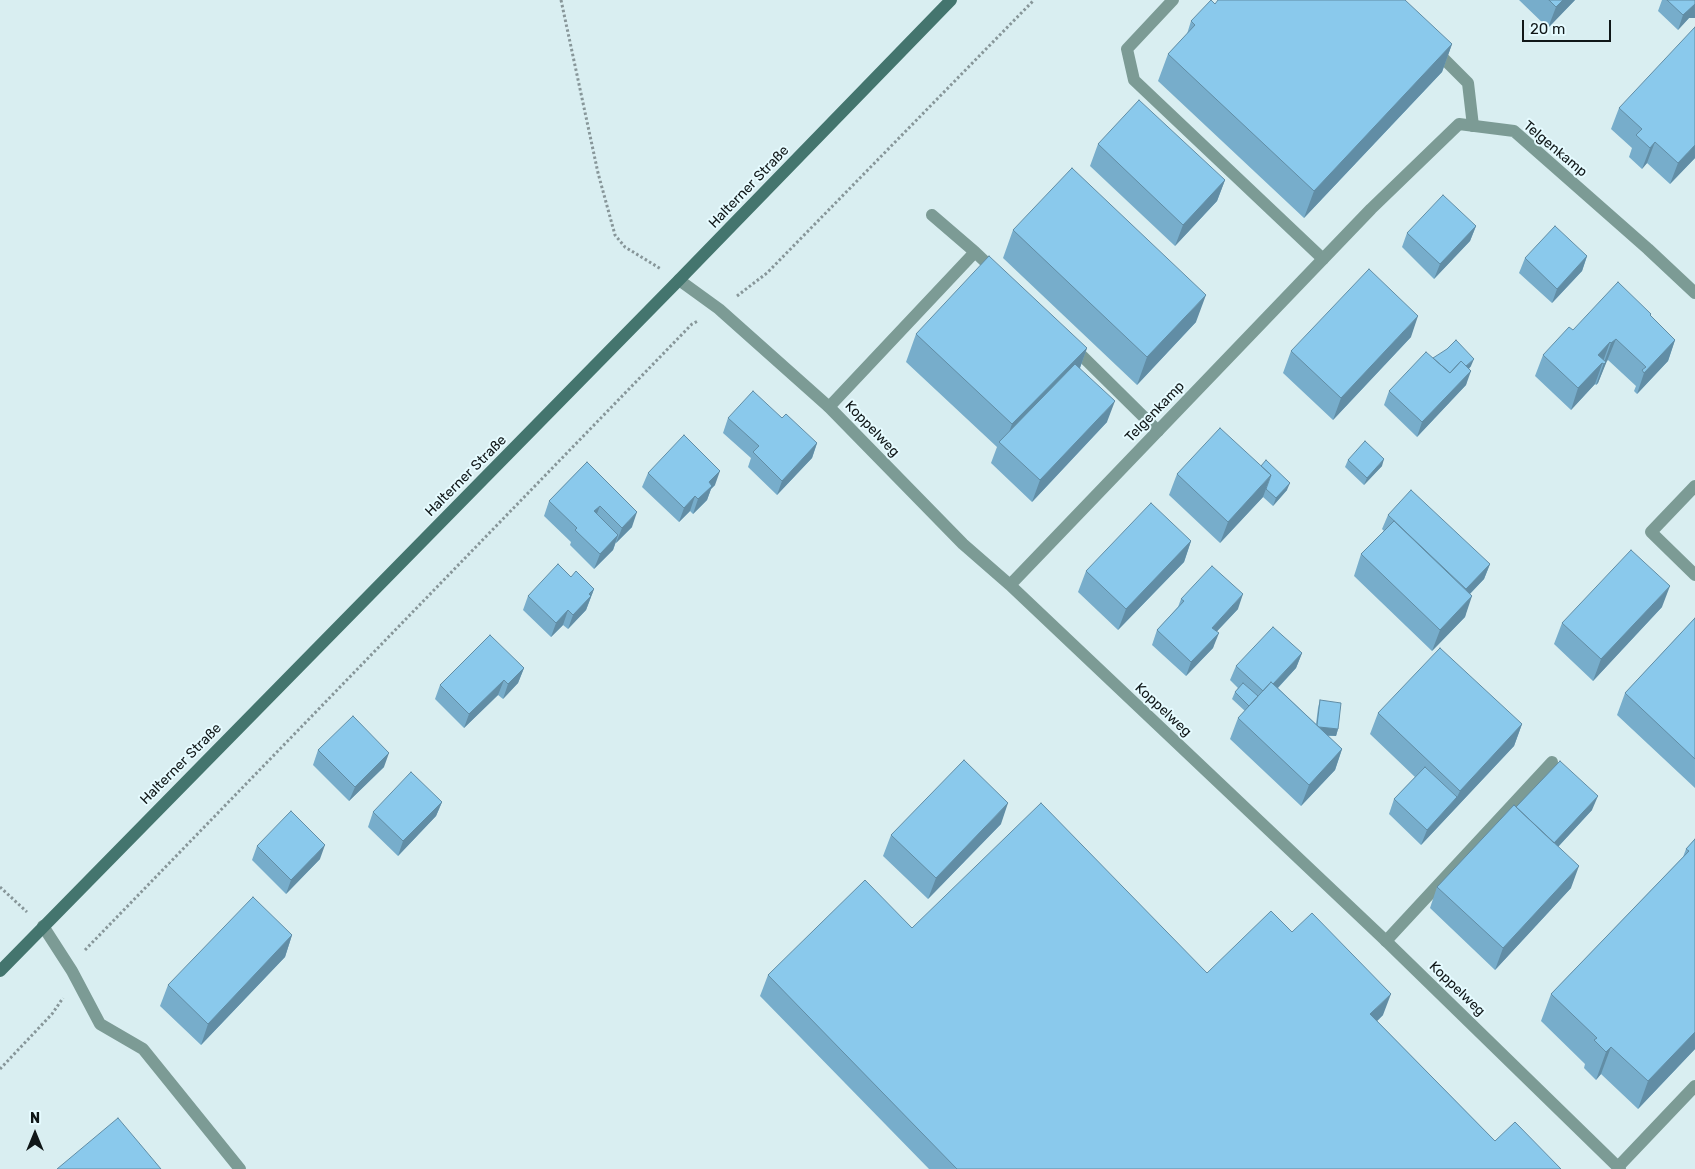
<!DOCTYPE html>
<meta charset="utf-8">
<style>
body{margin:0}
#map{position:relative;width:1695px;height:1169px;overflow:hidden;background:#d9eef1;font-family:Rubik,sans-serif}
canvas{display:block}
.north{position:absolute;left:10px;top:1109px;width:50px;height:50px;-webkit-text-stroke:4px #e6fbff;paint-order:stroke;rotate:0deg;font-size:14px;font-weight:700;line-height:20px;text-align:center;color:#101718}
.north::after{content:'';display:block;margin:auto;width:18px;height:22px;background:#101718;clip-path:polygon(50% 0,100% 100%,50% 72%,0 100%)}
.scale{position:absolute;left:1522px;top:20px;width:89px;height:22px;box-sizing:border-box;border:2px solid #101718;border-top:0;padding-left:6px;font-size:15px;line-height:18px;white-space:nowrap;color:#101718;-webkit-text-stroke:4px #e6fbff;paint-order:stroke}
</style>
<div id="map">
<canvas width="1695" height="1169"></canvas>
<div class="north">N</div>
<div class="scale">20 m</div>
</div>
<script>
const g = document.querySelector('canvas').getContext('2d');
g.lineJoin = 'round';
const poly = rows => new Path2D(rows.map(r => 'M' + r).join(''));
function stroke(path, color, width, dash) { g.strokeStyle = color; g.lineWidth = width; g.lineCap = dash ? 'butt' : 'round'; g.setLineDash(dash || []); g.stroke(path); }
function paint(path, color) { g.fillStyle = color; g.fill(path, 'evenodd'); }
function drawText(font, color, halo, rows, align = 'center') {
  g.font = font + ' Rubik,sans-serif'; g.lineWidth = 4; g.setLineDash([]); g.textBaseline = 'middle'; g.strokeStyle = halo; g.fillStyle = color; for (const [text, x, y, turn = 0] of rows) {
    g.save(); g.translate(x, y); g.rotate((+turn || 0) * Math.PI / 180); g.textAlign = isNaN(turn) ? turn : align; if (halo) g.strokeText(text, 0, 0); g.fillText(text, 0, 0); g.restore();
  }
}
const path = poly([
 [561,0,598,173,615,235,625,247,661,269],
 [737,296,767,273,1034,0],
 [0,887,27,912],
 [85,950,692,324,698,321],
 [0,1069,52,1014,63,998]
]);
const lane = poly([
 [1173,0,1127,49,1134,80,1323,259],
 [1434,49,1468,83,1473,126],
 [932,215,975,252],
 [1072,346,1158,431],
 [829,407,975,252,997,273],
 [1695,486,1651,532,1695,575],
 [43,926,72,971,100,1024,143,1049,240,1169],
 [1386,941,1552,762],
 [1618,1167,1695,1086]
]);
const street = poly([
 [679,280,719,309,829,407,963,544,1010,585,1386,941,1620,1169],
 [1010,585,1371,209,1459,124,1514,131,1648,249,1695,293]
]);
const secondary = poly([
 [0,971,679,280,951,0]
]);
const wall = poly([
 [1519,0,1575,0,1548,28],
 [1662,0,1695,0,1695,18,1689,18,1678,30,1658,11],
 [1215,4,1452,44,1442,72,1304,218,1158,81,1168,54,1187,34,1191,21],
 [1619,108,1695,158,1670,184,1647,163,1642,169,1629,157,1632,148,1611,129],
 [1098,144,1225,180,1217,201,1175,246,1090,166],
 [1476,226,1470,241,1434,279,1402,247,1407,233],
 [1013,230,1196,322,1137,385,1003,258],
 [1587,256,1582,271,1552,303,1519,273,1525,258],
 [1650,316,1675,340,1668,361,1637,394,1634,391,1636,386,1608,360,1606,362,1598,383,1596,385,1595,384,1571,410,1535,376,1543,355,1573,330],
 [916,334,1087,348,1080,368,1107,422,1032,502,991,463,997,447,906,362],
 [1411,337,1333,420,1283,373,1291,351],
 [1433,358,1471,366,1469,369,1466,385,1417,437,1384,405,1389,391],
 [728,418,782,418,817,443,812,458,777,495,748,467,751,458,723,433],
 [1348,460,1382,466,1364,485,1345,467],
 [587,462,632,527,616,543,616,542,613,550,594,569,570,545,571,542,544,516,549,501],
 [648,473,715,485,711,489,707,500,693,514,690,511,679,522,642,487],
 [1177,474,1287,490,1273,506,1263,497,1220,543,1169,495],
 [1388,515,1490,564,1484,579,1470,594,1465,617,1432,651,1354,576,1361,554,1384,531,1382,529],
 [1191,541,1184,562,1118,630,1078,592,1086,571],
 [571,577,594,589,586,610,568,629,563,625,551,637,523,610,528,596],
 [1181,599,1238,609,1217,631,1213,648,1186,676,1152,645,1157,630,1178,607],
 [1662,607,1593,681,1554,644,1562,623],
 [1695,618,1695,788,1617,715,1625,693],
 [1302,653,1296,668,1278,688,1316,724,1318,708,1320,700,1338,729,1336,736,1328,736,1342,749,1335,770,1301,806,1230,739,1238,718,1245,711,1232,699,1235,692,1238,688,1230,680,1236,666],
 [524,668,518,683,503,699,498,695,464,728,435,699,440,685],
 [1378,713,1522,724,1514,746,1421,845,1389,814,1394,799,1415,777,1370,734],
 [318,750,384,767,349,801,313,765],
 [442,802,436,816,398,856,368,827,373,812],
 [1516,807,1592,810,1558,847,1571,888,1495,970,1430,908,1437,887],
 [1001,824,928,899,883,856,891,835],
 [1695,839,1695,1049,1638,1109,1601,1074,1596,1080,1584,1068,1585,1064,1541,1021,1551,994,1683,857,1686,849],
 [257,846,320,859,286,894,252,860],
 [912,928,1207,973,1292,932,1383,1015,1377,1021,1495,1141,1561,1169,929,1169,760,996,768,975],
 [292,935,285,957,201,1045,160,1006,168,985]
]);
const shadedWall = poly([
 [1563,0,1575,0,1548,28,1556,7],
 [1694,4,1695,4,1695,18,1689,18,1678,30,1683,15],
 [1452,44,1442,72,1304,218,1314,191],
 [1655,142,1647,163,1642,169,1650,148],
 [1695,145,1695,158,1670,184,1678,163],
 [1225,180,1217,201,1175,246,1183,225],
 [1476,226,1470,241,1434,279,1440,264],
 [1587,256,1582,271,1552,303,1557,289],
 [1206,295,1196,322,1137,385,1147,357],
 [1418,316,1411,337,1333,420,1341,398],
 [1616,339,1598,383,1596,385,1611,343],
 [1675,340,1668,361,1637,394,1644,373],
 [1610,342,1595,384,1571,410,1578,388,1598,355],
 [1087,348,1077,376,1004,446,1012,424],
 [1474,359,1471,366,1463,375,1465,367],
 [1471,371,1466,385,1417,437,1422,422],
 [1115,401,1107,422,1032,502,1040,480],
 [817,443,812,458,777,495,782,481],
 [1384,459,1382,466,1364,485,1367,478],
 [720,471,715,485,711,489,707,500,693,514,698,499,709,482],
 [1271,475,1263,497,1220,543,1228,522],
 [1290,483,1287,490,1273,506,1276,498],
 [695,496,690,511,679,522,684,508],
 [600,506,594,521,594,511],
 [637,512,632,527,616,543,622,528],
 [618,535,613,550,594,569,600,554],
 [1191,541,1184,562,1118,630,1126,609],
 [1490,564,1484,579,1461,603,1466,589],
 [1670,586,1662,607,1593,681,1601,659],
 [594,589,586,610,568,629,573,615],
 [1243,594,1238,609,1207,642,1212,628],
 [1472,596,1465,617,1432,651,1440,630],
 [568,610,563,625,551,637,556,623],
 [1219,633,1213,648,1186,676,1191,662],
 [1302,653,1296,668,1259,708,1265,693],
 [524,668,518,683,503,699,508,684],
 [504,680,498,695,464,728,469,714],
 [1522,724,1514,746,1421,845,1427,830,1457,797,1460,791],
 [1317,727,1338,729,1336,736,1314,734],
 [1342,749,1335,770,1301,806,1309,785],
 [389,753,384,767,349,801,355,787],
 [1598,796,1592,810,1544,862,1549,847],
 [442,802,436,816,398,856,403,841],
 [1008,803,1001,824,928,899,936,878],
 [325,845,320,859,286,894,291,880],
 [1579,866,1571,888,1495,970,1503,948],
 [292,935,285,957,201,1045,208,1024],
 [1391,994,1383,1015,1363,1035,1370,1014],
 [1695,1032,1695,1049,1638,1109,1648,1081],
 [1611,1047,1601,1074,1596,1080,1606,1052]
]);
const building = poly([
 [1211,0,1215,4,1218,0,1405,0,1452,44,1314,191,1168,54,1195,25,1191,21,1211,0],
 [1549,0,1563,0,1556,7,1549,0],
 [1667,0,1695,0,1695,4,1683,15,1667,0],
 [1695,27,1695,145,1678,163,1655,142,1650,148,1636,135,1642,129,1619,108,1695,27],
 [1139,100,1225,180,1183,225,1098,144,1139,100],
 [1072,168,1206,295,1147,357,1013,230,1072,168],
 [1443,195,1476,226,1440,264,1407,233,1443,195],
 [1555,226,1587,256,1557,289,1525,258,1555,226],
 [989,256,1087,348,1012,424,916,334,989,256],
 [1369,269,1418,316,1341,398,1291,351,1369,269],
 [1618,282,1651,314,1650,315,1675,340,1644,373,1642,370,1646,367,1616,339,1611,343,1610,342,1598,355,1606,362,1604,364,1602,363,1578,388,1543,355,1569,327,1573,330,1618,282],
 [1456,340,1474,359,1466,366,1461,361,1450,373,1433,358,1447,349,1456,340],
 [1426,352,1450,373,1461,361,1471,371,1422,422,1389,391,1426,352],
 [1075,364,1115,401,1040,480,999,442,1075,364],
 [753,391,782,418,786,414,817,443,782,481,753,452,759,446,728,418,753,391],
 [1220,428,1271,475,1228,522,1177,474,1220,428],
 [684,435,720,471,709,482,712,486,698,499,695,496,684,508,648,473,684,435],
 [1365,441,1384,459,1367,478,1348,460,1365,441],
 [1266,460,1290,483,1276,498,1266,489,1271,475,1261,466,1266,460],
 [587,462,637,512,622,528,600,506,594,511,618,535,600,554,575,530,577,528,549,501,587,462],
 [1411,490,1490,564,1466,589,1388,515,1411,490],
 [1151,503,1191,541,1126,609,1086,571,1151,503],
 [1394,521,1472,596,1440,630,1361,554,1394,521],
 [1631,550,1670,586,1601,659,1562,623,1631,550],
 [558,564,571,577,576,571,594,589,589,594,591,596,573,615,568,610,556,623,528,596,558,564],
 [1212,566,1243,594,1212,628,1219,633,1191,662,1157,630,1184,601,1181,599,1212,566],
 [1695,618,1695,759,1625,693,1695,618],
 [1273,627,1302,653,1273,684,1271,682,1263,691,1236,666,1273,627],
 [490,635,524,668,508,684,504,680,469,714,440,685,490,635],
 [1440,648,1522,724,1460,791,1378,713,1440,648],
 [1271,682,1342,749,1309,785,1238,718,1271,682],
 [1243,683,1258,696,1249,706,1235,692,1243,683],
 [1320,700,1341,703,1338,729,1319,727,1317,725,1320,700],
 [353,716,389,753,355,787,318,750,353,716],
 [964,760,1008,803,936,878,891,835,964,760],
 [1560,761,1598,796,1554,843,1516,807,1560,761],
 [1425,767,1457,797,1427,830,1394,799,1425,767],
 [411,772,442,802,403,841,373,812,411,772],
 [1041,803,1207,973,1271,911,1292,932,1312,913,1391,994,1370,1014,1495,1141,1515,1122,1561,1169,957,1169,768,975,865,880,912,928,1041,803],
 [1514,805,1579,866,1503,948,1437,887,1514,805],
 [291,811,325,845,291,880,257,846,291,811],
 [1695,839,1695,1032,1648,1081,1611,1047,1606,1052,1594,1040,1597,1038,1551,994,1689,851,1686,849,1695,839],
 [253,897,292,935,208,1024,168,985,253,897],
 [118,1118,161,1169,57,1169,118,1118]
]);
const streetNames = [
 ["Telgenkamp",1555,149,40],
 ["Halterner Straße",749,187,-46],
 ["Telgenkamp",1155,412,-46],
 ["Koppelweg",872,429,46],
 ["Halterner Straße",466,476,-45],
 ["Koppelweg",1163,710,43],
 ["Halterner Straße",181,764,-45],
 ["Koppelweg",1457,989,44]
];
stroke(path, '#879699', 3, [2.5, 2.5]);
stroke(lane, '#7c9b95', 12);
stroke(street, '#7c9b95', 12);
stroke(secondary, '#44756e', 12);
paint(wall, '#77adcb');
paint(shadedWall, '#618da5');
paint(building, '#8ac9ec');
stroke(building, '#618da5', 1);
drawText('14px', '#101718', '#e6fbff', streetNames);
</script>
